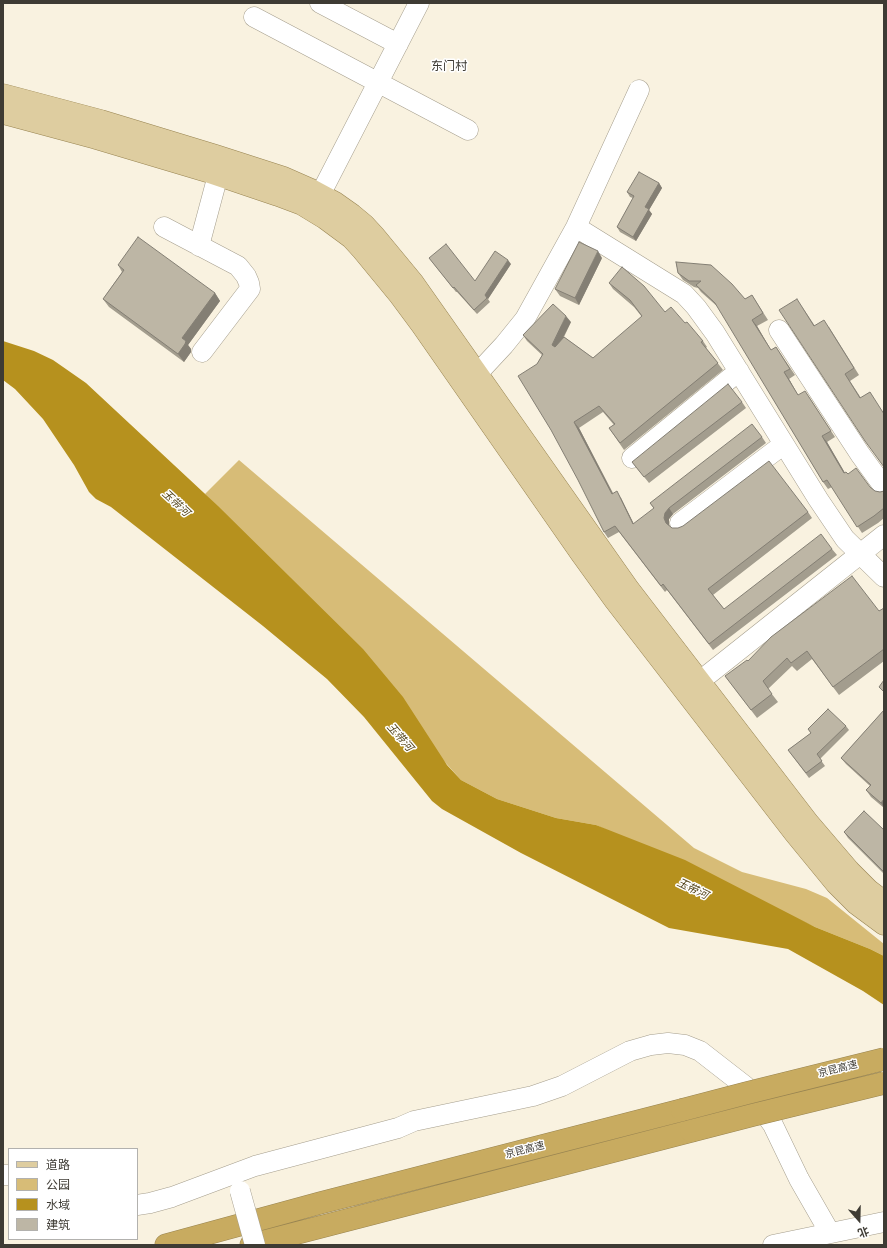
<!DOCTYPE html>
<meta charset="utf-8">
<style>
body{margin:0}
#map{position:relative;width:887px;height:1248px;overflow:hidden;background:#f9f2e0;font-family:Overpass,"Noto Sans SC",sans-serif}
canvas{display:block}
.frame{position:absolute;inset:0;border:4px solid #3e3b34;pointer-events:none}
.legend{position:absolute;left:8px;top:1148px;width:130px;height:92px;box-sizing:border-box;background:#fff;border:1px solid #b2b1ae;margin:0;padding:5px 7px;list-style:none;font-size:12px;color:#3e3b34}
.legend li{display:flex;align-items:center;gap:8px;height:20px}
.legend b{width:20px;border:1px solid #b2b1ae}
.north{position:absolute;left:839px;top:1200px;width:40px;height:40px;-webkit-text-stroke:3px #fff;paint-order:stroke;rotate:160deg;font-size:11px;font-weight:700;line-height:16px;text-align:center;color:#3e3b34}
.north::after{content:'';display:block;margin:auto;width:14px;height:18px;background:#3e3b34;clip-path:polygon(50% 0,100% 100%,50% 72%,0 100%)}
</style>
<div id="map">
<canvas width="887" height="1248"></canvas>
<div class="frame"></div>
<ul class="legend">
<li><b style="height:5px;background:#decda0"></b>道路</li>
<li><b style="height:11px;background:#d7bc77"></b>公园</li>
<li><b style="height:11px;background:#b6911e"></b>水域</li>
<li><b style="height:11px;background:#bdb6a5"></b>建筑</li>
</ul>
<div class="north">北</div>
</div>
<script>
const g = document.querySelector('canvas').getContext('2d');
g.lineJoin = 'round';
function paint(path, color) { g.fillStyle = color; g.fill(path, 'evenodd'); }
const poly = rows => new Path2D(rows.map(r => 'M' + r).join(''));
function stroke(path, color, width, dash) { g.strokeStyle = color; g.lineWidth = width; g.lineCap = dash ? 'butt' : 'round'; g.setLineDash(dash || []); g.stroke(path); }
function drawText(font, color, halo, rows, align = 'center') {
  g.font = font + ' Overpass,"Noto Sans SC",sans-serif'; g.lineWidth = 3; g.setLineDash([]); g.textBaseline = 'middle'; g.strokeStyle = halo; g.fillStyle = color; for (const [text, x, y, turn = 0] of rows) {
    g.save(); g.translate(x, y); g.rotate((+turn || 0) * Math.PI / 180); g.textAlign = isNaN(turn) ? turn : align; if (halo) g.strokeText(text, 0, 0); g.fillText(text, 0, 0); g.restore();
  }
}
const green = poly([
 [239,460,694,848,742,872,806,889,827,898,884,944,884,956,870,949,815,927,596,825,556,818,497,799,461,780,205,494]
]);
const water = poly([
 [3,341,34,351,53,360,86,383,218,506,363,649,403,697,447,765,461,780,497,799,556,818,596,825,685,860,815,927,870,949,884,956,884,1005,863,991,788,949,669,928,521,853,442,809,432,801,364,717,327,679,263,626,111,507,96,499,89,492,74,465,43,419,15,389,3,380]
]);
const minor = poly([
 [320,3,398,44],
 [254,17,468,130],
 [320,195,419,3],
 [164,227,238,266,246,276,249,283,250,289,202,352],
 [576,227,684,294,696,307,715,333,818,499,845,539,884,577],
 [199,246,218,175],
 [779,330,860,454,884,487],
 [477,374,504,345,525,319,576,227,639,90],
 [632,458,739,371],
 [680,523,784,444],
 [700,681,884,535],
 [3,1175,9,1175],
 [137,1205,150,1203,172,1197,255,1166,398,1128,414,1121,533,1096,562,1086,630,1051,651,1045,668,1043,685,1045,700,1051,745,1086,773,1125,799,1179,830,1233],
 [773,1245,884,1222]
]);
const major = poly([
 [3,95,101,121,216,156,284,178,309,189,335,203,352,215,364,225,375,237,413,283,629,590,808,823,849,871,868,890,884,902],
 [3,113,96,138,210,172,278,195,302,204,325,218,352,238,362,249,399,294,422,325,581,553,615,600,795,833,836,883,857,904,884,924]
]);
const highway = poly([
 [166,1245,320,1203,682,1110],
 [251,1245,691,1131]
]);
const minorBridge = poly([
 [240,1191,255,1245]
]);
const highwayBridge = poly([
 [682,1110,747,1093,884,1059],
 [691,1131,753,1115,884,1083]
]);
const wall = poly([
 [659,183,662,188,649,210,652,214,636,241,620,232,617,227,633,198,630,197,627,192],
 [429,258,475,281,511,264,488,299,490,302,477,314,457,292,456,292],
 [602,258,579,305,560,296,555,289],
 [676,262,745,299,752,295,768,320,757,326,771,350,776,347,795,375,789,379,798,395,809,397,835,437,827,442,845,473,870,487,875,491,880,492,884,491,884,518,878,523,862,533,832,487,828,489,823,482,719,308,701,292,698,288,694,287,683,280,678,273],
 [118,265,215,293,220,301,188,345,191,349,191,352,184,362,109,307,103,299,122,272],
 [609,283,665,312,685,323,703,341,707,347,706,348,723,370,624,450,609,428,614,425,603,412,579,428,613,493,621,498,634,524,654,509,650,503,762,437,766,443,673,514,669,519,669,526,672,528,678,528,808,512,812,518,713,595,724,609,832,549,837,555,713,650,667,590,665,592,619,532,608,538,604,532,537,364,542,355,527,341,523,335,571,322,564,337,593,358,642,317,634,307,613,289],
 [801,305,815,326,829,327,859,375,850,381,861,398,870,392,874,399,884,467],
 [742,402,746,408,649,483,632,462],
 [884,608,884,661,839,695,812,659,797,671,792,666,768,689,778,702,757,718,725,676,748,661,879,611],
 [884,710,884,808,871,797,866,790,870,786,846,764,841,758],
 [846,726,849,730,820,759,825,766,809,778,788,750,811,733,808,729],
 [884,830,884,874,848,838,844,832]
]);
const shadedWall = poly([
 [659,183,662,188,649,210,652,214,636,241,633,237,645,207],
 [598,251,602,258,579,305,575,298],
 [508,260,511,264,488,299,485,295],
 [215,293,220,301,188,345,191,349,191,352,184,362,178,354,182,338],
 [566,316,571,322,556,351,552,345],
 [752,320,757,326,775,357,771,350],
 [784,372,789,379,802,402,798,395],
 [574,422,579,428,616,500,612,494],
 [822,436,827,442,849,480,844,473],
 [617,491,621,498,637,531,633,524],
 [669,508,673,514,669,519,669,524,671,530,666,523,664,518,665,513],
 [884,799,884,808,881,803]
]);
const building = poly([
 [639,172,659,183,645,207,649,209,633,237,617,227,634,196,627,192,639,172],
 [138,237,215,293,182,338,186,341,185,344,178,354,103,299,124,270,118,265,138,237],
 [579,242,598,251,575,298,555,289,579,242],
 [446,244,475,281,495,251,508,260,485,295,487,298,474,310,454,287,453,288,429,258,446,244],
 [676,262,711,265,732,284,745,299,752,295,763,313,752,320,771,350,776,347,790,369,784,372,798,395,805,391,831,431,822,436,844,473,846,472,848,474,856,468,870,487,875,491,880,492,884,491,884,508,874,516,857,527,827,480,823,482,715,303,696,285,701,281,689,281,678,273,676,262],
 [622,267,644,286,665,312,671,307,685,323,687,322,703,341,701,342,718,363,620,443,609,428,615,424,599,406,574,422,612,494,617,491,633,524,654,508,650,503,752,424,762,437,669,508,665,513,664,518,666,523,672,528,678,528,683,526,769,461,808,512,708,589,724,609,821,534,832,549,709,644,663,584,661,586,615,526,604,532,578,480,551,430,518,376,537,364,543,354,523,335,553,304,566,316,552,345,555,347,564,337,593,358,642,316,630,300,609,283,622,267],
 [797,299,814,326,824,320,854,368,845,374,860,398,870,392,884,414,884,467,865,441,779,310,797,299],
 [728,384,742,402,644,477,632,462,728,384],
 [852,576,879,611,884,608,884,649,833,687,807,651,791,663,787,658,763,681,772,694,751,710,725,676,747,660,748,661,771,637,852,576],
 [884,680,884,692,879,687,884,680],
 [828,709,846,726,817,754,822,761,806,773,788,750,811,733,808,729,828,709],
 [884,710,884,799,881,803,866,790,871,785,841,758,884,710],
 [864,811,884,830,884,872,844,832,864,811]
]);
const streetNames = [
 ["京昆高速",838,1070,-14],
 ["京昆高速",525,1151,-14]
];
const waterNames = [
 ["玉带河",175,504,43],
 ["玉带河",399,738,49],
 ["玉带河",692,890,26]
];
const quarterNames = [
 ["东门村",449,68]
];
paint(green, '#d7bc77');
paint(water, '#b6911e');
stroke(minor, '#a59e8d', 21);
stroke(major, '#988451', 23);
stroke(highway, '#988451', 23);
stroke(minor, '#fff', 20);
stroke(major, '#decda0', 22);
stroke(highway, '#c8ab60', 22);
stroke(minorBridge, '#a59e8d', 21, []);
stroke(highwayBridge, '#988451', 23, []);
stroke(minorBridge, '#fff', 20);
stroke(highwayBridge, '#c8ab60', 22);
paint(wall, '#a39d8e');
paint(shadedWall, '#847f74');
paint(building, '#bdb6a5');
stroke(building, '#847f74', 1);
drawText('10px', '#3e3b34', '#fff', streetNames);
drawText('italic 11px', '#534318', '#fff', waterNames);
drawText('12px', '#3e3b34', '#fff', quarterNames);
</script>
